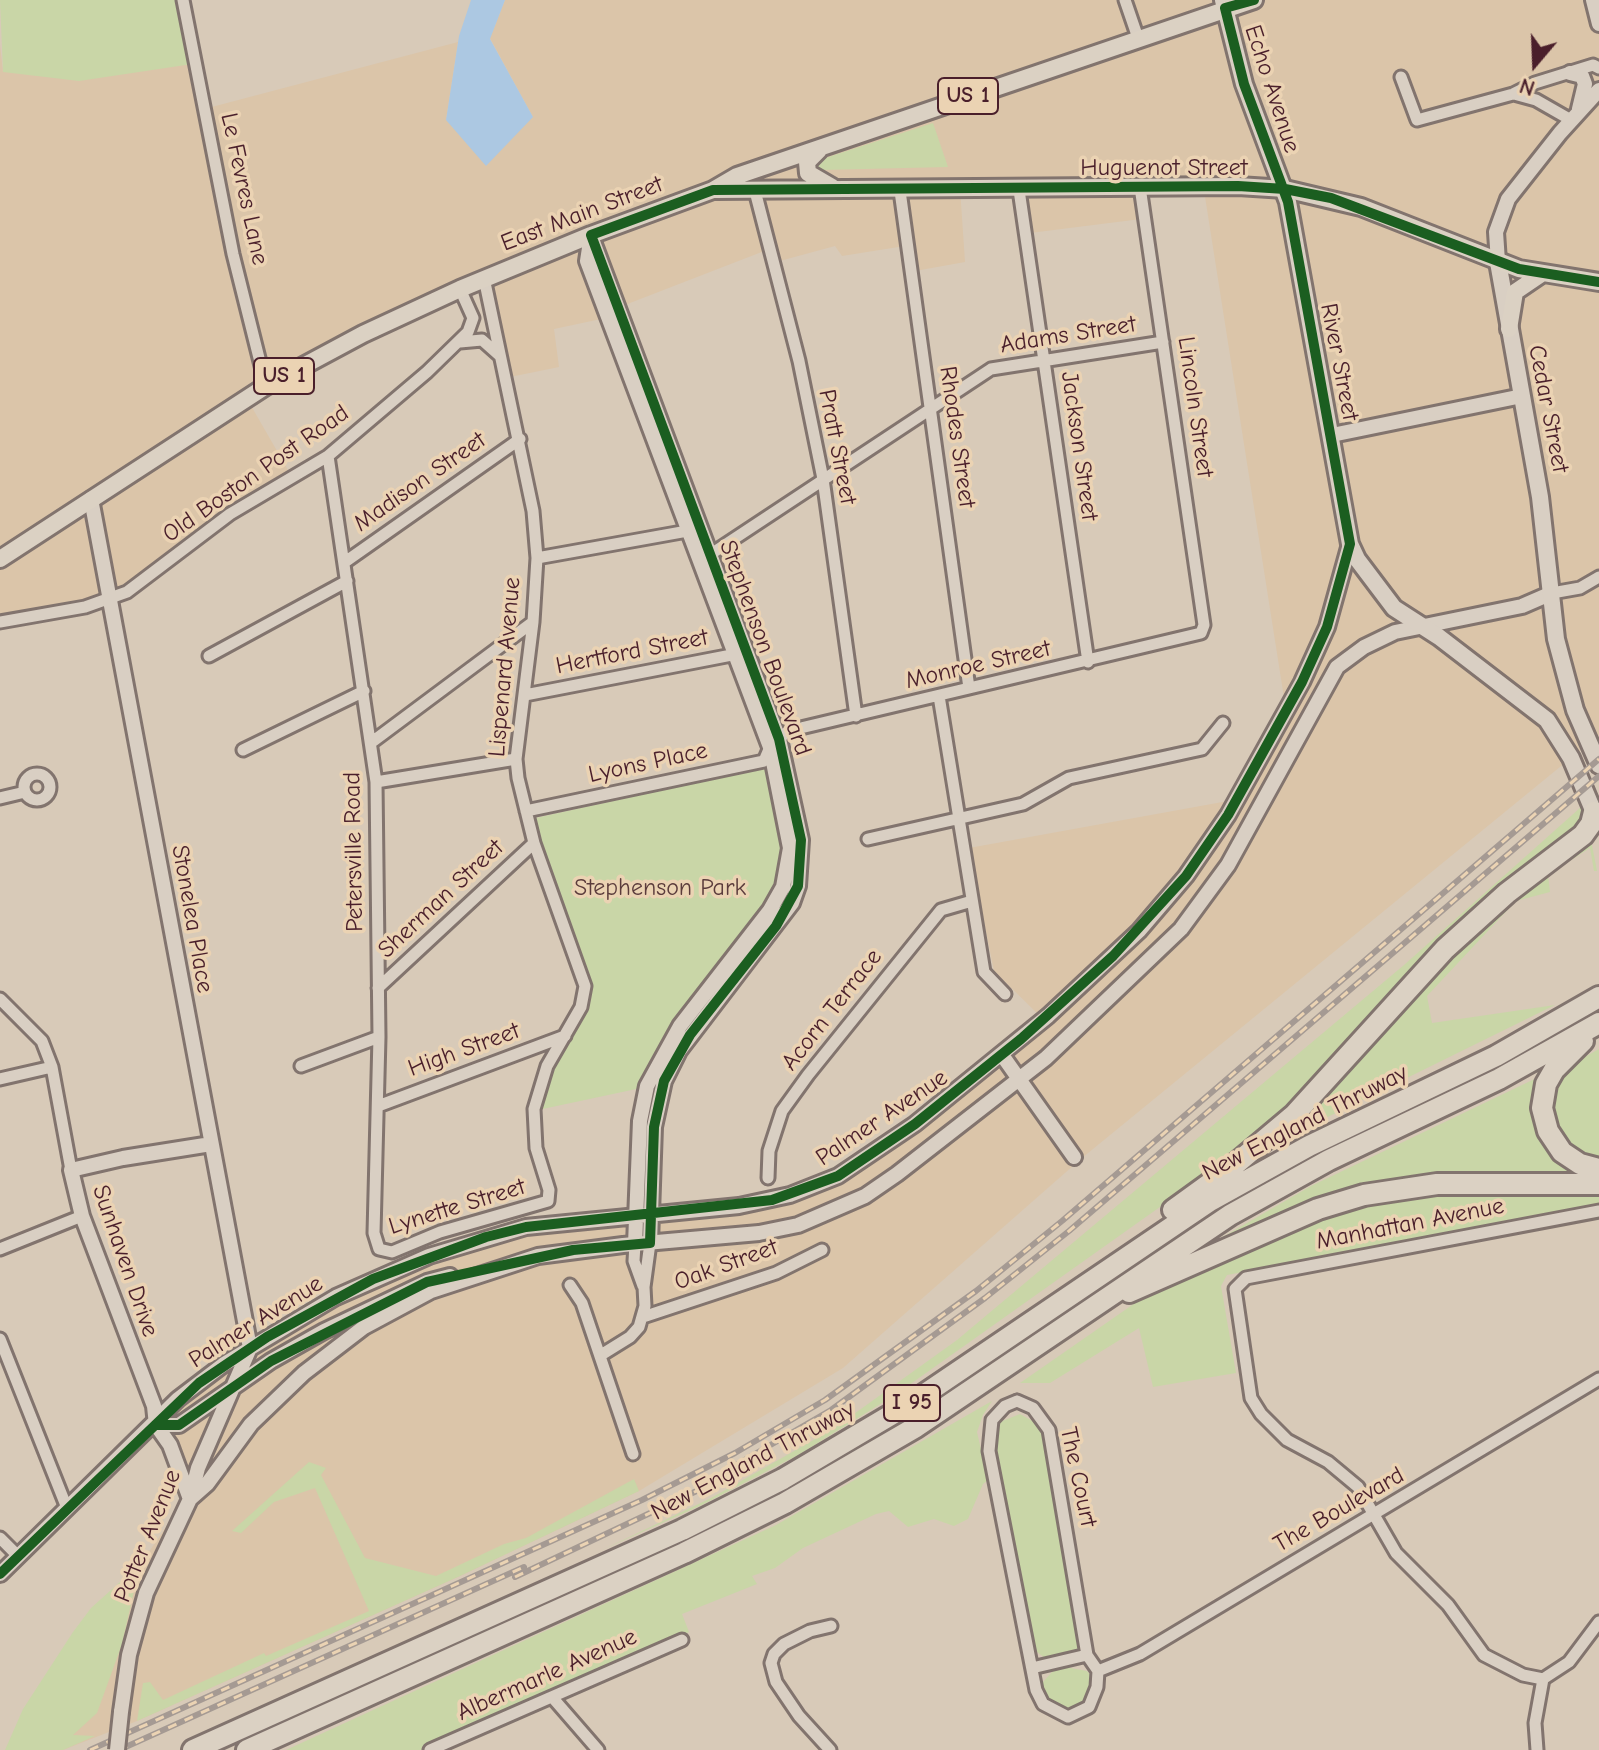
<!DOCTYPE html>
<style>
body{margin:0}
#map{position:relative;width:1599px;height:1750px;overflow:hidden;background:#d8cab8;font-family:"Comic Neue",sans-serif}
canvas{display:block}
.north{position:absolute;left:1495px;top:24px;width:80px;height:80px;-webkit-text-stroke:6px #ebd3b3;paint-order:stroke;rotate:199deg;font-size:22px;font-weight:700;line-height:32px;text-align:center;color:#4a1f2b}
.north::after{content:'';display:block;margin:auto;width:28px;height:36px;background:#4a1f2b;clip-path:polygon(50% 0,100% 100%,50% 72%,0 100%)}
</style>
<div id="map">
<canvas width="1599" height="1750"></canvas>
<div class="north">N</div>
</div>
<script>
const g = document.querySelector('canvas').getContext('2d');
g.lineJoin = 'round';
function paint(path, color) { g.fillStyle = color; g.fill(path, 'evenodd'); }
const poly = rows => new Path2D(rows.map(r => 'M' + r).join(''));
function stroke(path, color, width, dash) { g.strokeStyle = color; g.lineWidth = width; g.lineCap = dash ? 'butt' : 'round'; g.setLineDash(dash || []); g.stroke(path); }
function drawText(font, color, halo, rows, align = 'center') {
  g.font = font + ' "Comic Neue",sans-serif'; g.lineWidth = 7; g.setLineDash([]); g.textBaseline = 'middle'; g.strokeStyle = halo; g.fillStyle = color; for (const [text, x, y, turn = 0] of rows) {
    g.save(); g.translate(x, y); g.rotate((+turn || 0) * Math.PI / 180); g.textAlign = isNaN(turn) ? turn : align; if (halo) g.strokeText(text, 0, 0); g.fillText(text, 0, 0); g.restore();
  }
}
const built = poly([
 [505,0,1599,0,1599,735,1082,1158,843,1368,639,1491,460,1576,137,1721,63,1750,13,1750,190,1492,157,1421,178,1397,341,1292,486,1234,783,1195,870,1153,1041,1017,994,971,969,848,1228,801,1285,704,1203,184,1139,184,1141,219,1030,233,1024,188,960,188,965,262,915,271,911,245,842,256,835,246,776,262,772,248,630,303,601,319,554,329,559,367,510,377,488,281,246,397,292,477,112,597,0,619,0,45,3,72,199,63,208,108,458,42,446,120,533,117,490,38]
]);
const green = poly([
 [0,0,188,0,199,63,79,81,3,72],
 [933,123,948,167,821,170,817,166,819,160],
 [772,766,785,840,778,886,761,914,641,1088,538,1110,551,1066,588,996,588,976,531,819],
 [1581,807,1583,822,1350,1041,1278,1118,1236,1153,895,1395,800,1454,702,1505,602,1550,711,1498,833,1429,957,1340,1404,965],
 [1591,840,1597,871,1594,871,1590,848,1548,875,1550,892,1516,901,1427,996,1432,1023,1555,1005,1285,1138,1281,1134,1432,973,1531,884],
 [1599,1049,1599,1160,1579,1155,1558,1137,1551,1117,1552,1096,1559,1079,1572,1064],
 [1545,1074,1537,1123,1599,1177,1400,1181,1217,1246,1214,1242,1311,1186],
 [1599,1191,1599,1206,1227,1275,1221,1286,1236,1373,1153,1387,1139,1328,1050,1383,1020,1383,1148,1294,1209,1262,1357,1205,1411,1193],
 [992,1401,983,1415,977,1432,988,1480,983,1484,968,1519,954,1526,934,1519,908,1527,889,1511,876,1514,803,1548,775,1568,752,1576,757,1584,682,1614,689,1632,424,1750,286,1750,776,1525],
 [1020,1414,1036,1423,1044,1439,1082,1641,1081,1648,1073,1655,1045,1658,1033,1649,993,1440,1000,1422],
 [309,1462,326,1468,321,1475,365,1558,436,1576,504,1544,526,1538,634,1479,639,1491,460,1576,137,1721,143,1683,150,1682,163,1700,264,1653,266,1656,369,1611,315,1488,274,1502,241,1533,232,1531],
 [140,1564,122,1644,97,1713,73,1735,95,1736,63,1750,5,1750,23,1709,73,1632,91,1608],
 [1065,1667,1087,1671,1093,1678,1087,1699,1071,1711,1062,1712,1049,1705,1042,1690,1043,1682,1052,1672]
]);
const water = poly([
 [471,0,505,0,490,39,533,117,486,166,446,120,459,36]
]);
const minor = poly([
 [183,0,233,254,266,386],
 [1125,0,1138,38],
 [1401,77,1417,120,1513,94,1535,83,1593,65,1599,68],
 [1514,94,1536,100,1571,120],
 [1019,190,1088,662],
 [755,191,799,361,823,479,856,716],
 [900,191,969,688],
 [460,342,482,340,500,356],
 [328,456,376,782,379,1037,374,1233,379,1249,392,1252,440,1232,548,1201,549,1190,536,1148,534,1109,547,1066,581,1007,585,986,534,843,518,778,516,759,533,622,537,558,533,511,484,278],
 [537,558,693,530],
 [705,558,991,369,1163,342],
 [345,562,520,439],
 [1552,593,1580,588,1599,577],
 [0,622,85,607,127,592,230,514,328,456,427,372,468,332,473,318,460,289],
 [209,656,347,581],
 [525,695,742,653],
 [939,696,984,972,1005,994],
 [372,742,533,622],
 [243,750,364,691],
 '24 787a13 13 0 1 1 26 0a13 13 0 1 1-26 0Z',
 [376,782,516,759],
 [0,798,25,792],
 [526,811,764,761,770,747,788,731,1201,633,1204,625,1140,187],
 [868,839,1023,804,1069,778,1202,749,1223,723],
 [378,988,534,843],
 [0,999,42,1041,52,1067,71,1170],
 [301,1066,379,1037],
 [0,1079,52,1067],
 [378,1106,565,1036],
 [768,1178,769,1151,782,1111,808,1075,941,910,972,901],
 [635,1244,634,1261,643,1286],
 [0,1249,82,1216],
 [570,1285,582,1303,633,1454],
 [643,1317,776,1273,822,1250],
 [0,1339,67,1508],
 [601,1355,630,1337,639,1327,645,1306,644,1287,650,1243],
 [1017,1401,1033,1408,1049,1430,1087,1655,1098,1671,1097,1687,1089,1707,1068,1717,1043,1704,1036,1690,989,1451,992,1420,1005,1406,1017,1401],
 [0,1538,18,1556],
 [1032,1668,1087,1655],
 [1098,1671,1140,1654,1599,1379],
 [1543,1679,1523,1675,1484,1655,1448,1605,1396,1553,1358,1487,1328,1462,1287,1440,1261,1414,1251,1398,1235,1289,1246,1278,1599,1211],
 [552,1697,598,1750],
 [430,1750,682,1640],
 [830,1750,799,1716,776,1682,771,1663,774,1654,784,1644,810,1631,831,1626],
 [1537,1750,1535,1723,1543,1679,1569,1662,1599,1622]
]);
const tertiary = poly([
 [1593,0,1599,24],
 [1570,73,1582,76,1585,84,1579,109],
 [591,235,587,261,770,747,790,848,783,887,770,910,680,1026,647,1086,640,1121,635,1244],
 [592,239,779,739,801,840,798,886,792,903,679,1051,664,1081,654,1127,650,1243],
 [1498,262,1496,232,1508,199,1560,133,1599,90],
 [1332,435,1522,396],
 [91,499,250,1348],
 [1002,1055,1074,1157],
 [156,1425,179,1425,271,1361,324,1331,427,1282,450,1276],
 [190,1499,207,1484,251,1424,304,1373,364,1327,431,1291,538,1256,623,1245,759,1233,798,1225,865,1196,897,1174,1046,1058,1181,929,1228,865,1337,667,1364,647,1395,632,1522,606,1552,593],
 [190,1499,170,1445,156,1425,154,1406,82,1216,71,1170,123,1158,211,1144],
 [0,1574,178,1399,224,1364,336,1297,429,1256,526,1227,739,1206,790,1195,838,1176,915,1124,1048,1016,1139,931,1186,876,1228,815,1302,682,1327,627,1350,544],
 [121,1712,129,1655,146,1593,190,1499,198,1468,250,1348]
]);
const secondary = poly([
 [1223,0,1244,84,1288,202,1350,544,1357,559,1394,608,1439,637,1547,720,1571,758,1598,822],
 [1498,262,1540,497,1556,639,1575,710,1599,765]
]);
const primary = poly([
 [819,150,807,162,808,173,832,187],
 [715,190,1238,186,1285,189,1361,207,1519,269,1599,282],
 [1509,329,1515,292,1540,275],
 [0,559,266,386,363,334,460,289,591,235,713,190,737,176,1254,0]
]);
const motorway = poly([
 [1583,1041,1554,1070,1546,1084,1542,1108,1548,1131,1562,1152,1580,1164,1599,1169],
 [1173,1210,1231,1168,1294,1115,1445,949,1507,893,1583,835,1591,824,1594,812],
 [1129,1292,1318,1209,1364,1195,1437,1184,1599,1184],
 [193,1750,682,1530,783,1479,913,1402,1210,1201,1309,1146,1496,1056,1599,997],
 [247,1750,684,1553,785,1503,916,1427,1230,1215,1329,1160,1499,1079,1599,1023]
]);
const rail = poly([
 [729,1469,831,1410,985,1298,1069,1231,1599,776],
 [515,1577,743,1469],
 [90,1750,642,1500,735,1453,825,1400,976,1291,1062,1221,1599,759],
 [119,1750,524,1567]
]);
const tertiaryBridge = poly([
 [117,1750,121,1712]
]);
const cycleway = poly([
 [156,1425,179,1425,271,1361,427,1282,573,1250,650,1243,654,1127,664,1081,690,1035,776,926,798,886,801,840,779,739,591,235,713,190,1238,186,1285,189,1331,198,1519,269,1599,282],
 [0,1574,199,1383,267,1337,373,1279,486,1237,526,1227,772,1200,838,1176,915,1124,1021,1039,1113,956,1186,876,1228,815,1302,682,1327,627,1350,544,1288,202,1244,84,1225,8,1254,0]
]);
const shields = [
 [968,96,60],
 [284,376,60],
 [912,1403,56]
];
const shieldNames = [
 ["US 1",968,96],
 ["US 1",284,376],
 ["I 95",912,1403]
];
const streetNames = [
 ["Echo Avenue",1272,89,72],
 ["Huguenot Street",1164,168],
 ["Le Fevres Lane",244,189,78],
 ["East Main Street",582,214,-21],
 ["Adams Street",1068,335,-9],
 ["River Street",1339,362,79],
 ["Lincoln Street",1195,407,82],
 ["Cedar Street",1548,409,79],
 ["Rhodes Street",957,437,82],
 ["Jackson Street",1079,446,82],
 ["Pratt Street",837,447,79],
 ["Old Boston Post Road",256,474,-35],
 ["Madison Street",420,482,-35],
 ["Stephenson Boulevard",765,648,70],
 ["Hertford Street",632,652,-11],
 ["Monroe Street",978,665,-13],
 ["Lispenard Avenue",505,667,-85],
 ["Lyons Place",648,763,-12],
 ["Petersville Road",354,852,-91],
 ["Sherman Street",441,899,-43],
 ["Stonelea Place",192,919,80],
 ["Acorn Terrace",832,1010,-52],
 ["High Street",464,1050,-20],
 ["Palmer Avenue",882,1118,-34],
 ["New England Thruway",1305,1123,-27],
 ["Lynette Street",457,1207,-17],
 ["Manhattan Avenue",1410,1224,-11],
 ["Sunhaven Drive",125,1261,71],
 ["Oak Street",726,1265,-20],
 ["Palmer Avenue",256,1322,-32],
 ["New England Thruway",753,1461,-28],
 ["The Court",1078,1477,78],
 ["The Boulevard",1339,1510,-30],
 ["Potter Avenue",148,1536,-68],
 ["Albermarle Avenue",547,1675,-24]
];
const parkNames = [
 ["Stephenson Park",660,888]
];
paint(built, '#dbc5a9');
paint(green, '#c9d6a7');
paint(water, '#acc8e2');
stroke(minor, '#82746e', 17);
stroke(tertiary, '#82746e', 20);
stroke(secondary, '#82746e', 22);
stroke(primary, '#82746e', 22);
stroke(motorway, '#82746e', 26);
stroke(minor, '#d9cfc3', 11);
stroke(tertiary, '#d9cfc3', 14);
stroke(secondary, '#d9cfc3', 16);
stroke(primary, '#dbd1c3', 16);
stroke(motorway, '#dbd1c3', 20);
stroke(rail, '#a59a93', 6);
stroke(rail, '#ebd3b3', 3, [9]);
stroke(tertiaryBridge, '#82746e', 20, []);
stroke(tertiaryBridge, '#d9cfc3', 14);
stroke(cycleway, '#1b5e20', 10);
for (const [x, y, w] of shields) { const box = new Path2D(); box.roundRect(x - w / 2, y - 18, w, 36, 6); g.fillStyle = '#ebd3b3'; g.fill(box); stroke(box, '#4a1f2b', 2); }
drawText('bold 22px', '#4a1f2b', null, shieldNames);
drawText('24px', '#4a1f2b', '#ebd3b3', streetNames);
drawText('24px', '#5b3c3c', '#ebd3b3', parkNames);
</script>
